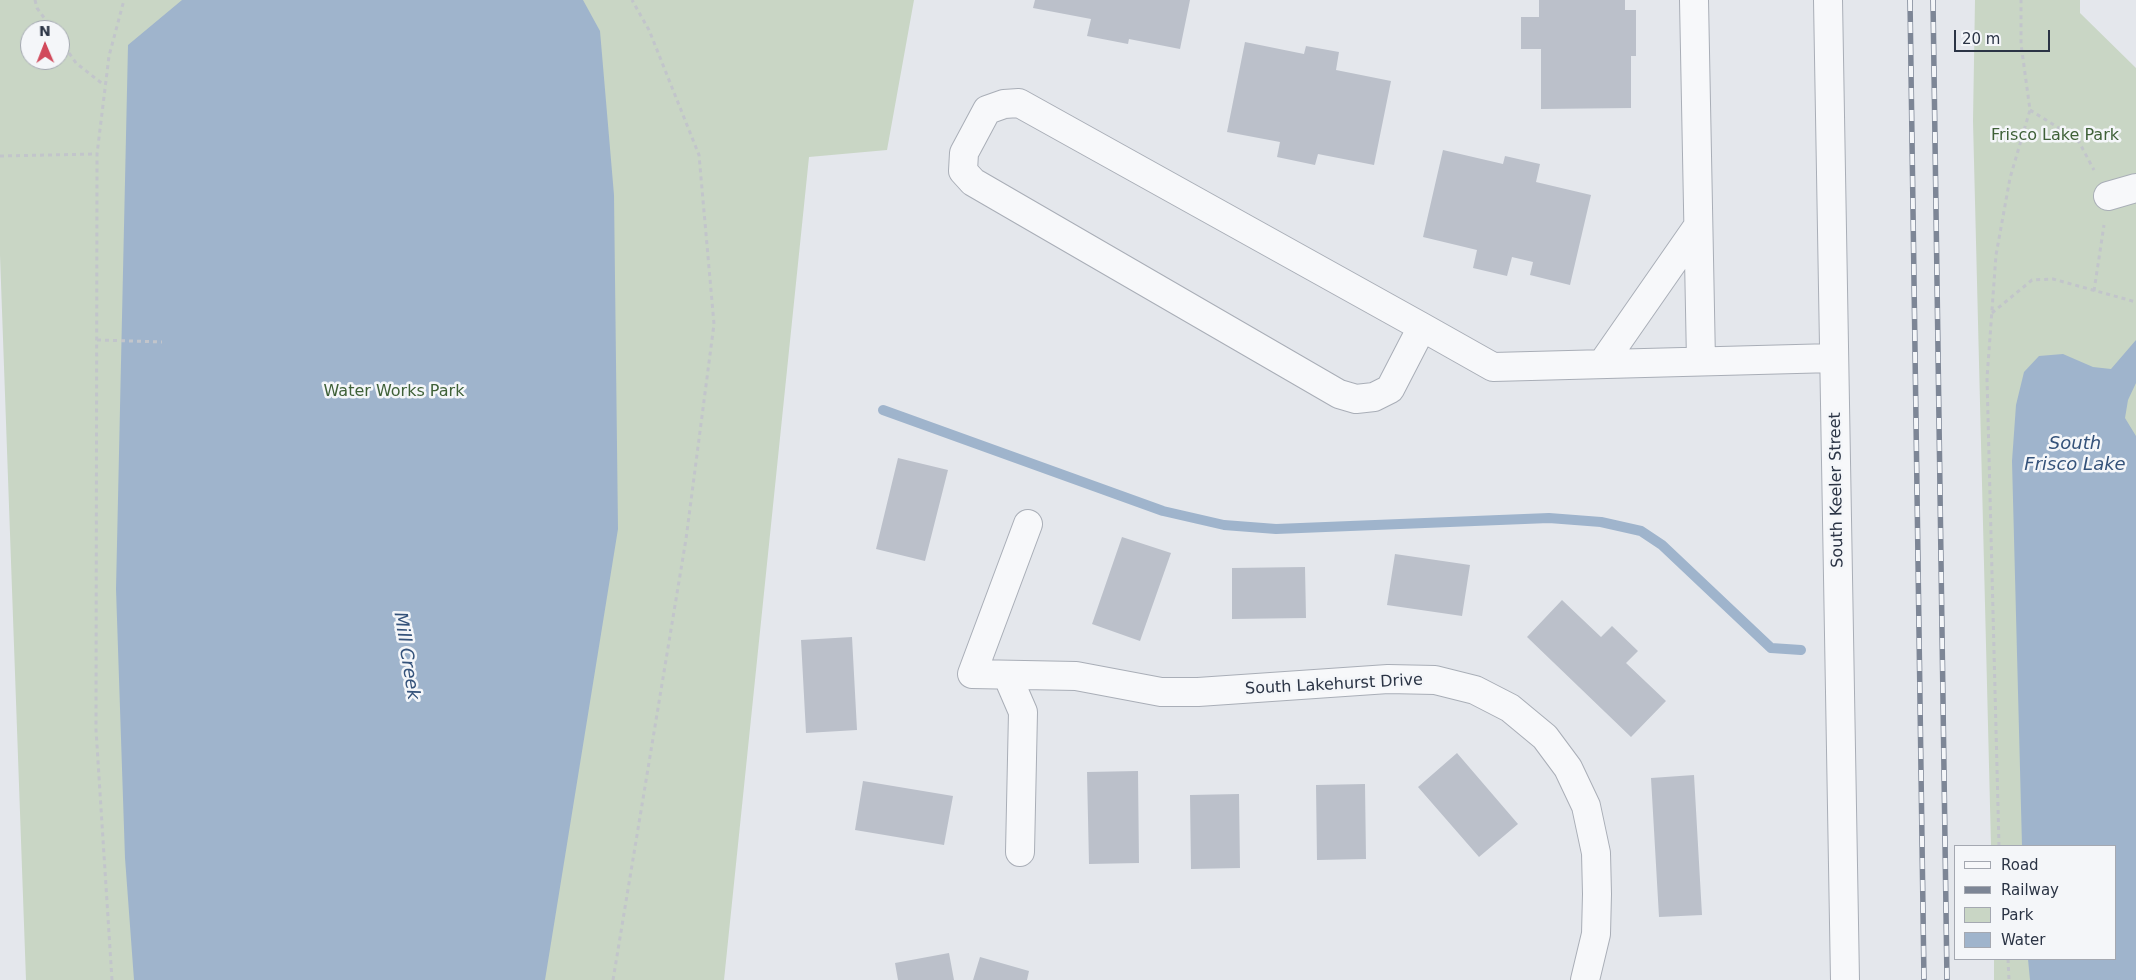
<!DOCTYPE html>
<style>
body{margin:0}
#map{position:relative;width:2136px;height:980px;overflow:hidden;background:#e4e7ec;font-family:"DejaVu Sans",sans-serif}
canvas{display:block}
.legend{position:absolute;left:1954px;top:845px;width:162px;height:115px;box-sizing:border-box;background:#f4f6f9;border:1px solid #a4a8b1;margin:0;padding:6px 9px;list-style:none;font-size:15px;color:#2b3445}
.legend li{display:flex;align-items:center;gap:10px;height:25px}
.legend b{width:25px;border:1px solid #a4a8b1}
.north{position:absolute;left:20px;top:20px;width:50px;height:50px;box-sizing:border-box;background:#f4f6f9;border:1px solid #a4a8b1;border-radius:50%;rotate:359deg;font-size:14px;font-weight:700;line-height:20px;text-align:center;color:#2b3445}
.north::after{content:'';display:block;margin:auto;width:18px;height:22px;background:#d1495b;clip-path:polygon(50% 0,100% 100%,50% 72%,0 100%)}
.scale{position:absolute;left:1954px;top:30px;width:96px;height:22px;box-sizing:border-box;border:2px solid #2b3445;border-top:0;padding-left:6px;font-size:15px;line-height:18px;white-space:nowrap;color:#2b3445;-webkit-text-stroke:4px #f4f6f9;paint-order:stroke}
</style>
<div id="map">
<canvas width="2136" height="980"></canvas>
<ul class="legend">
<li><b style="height:6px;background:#f7f8fa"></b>Road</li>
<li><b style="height:6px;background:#7d8696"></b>Railway</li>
<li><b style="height:14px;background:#c9d6c5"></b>Park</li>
<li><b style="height:14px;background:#9fb4cc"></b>Water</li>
</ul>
<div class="north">N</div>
<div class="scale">20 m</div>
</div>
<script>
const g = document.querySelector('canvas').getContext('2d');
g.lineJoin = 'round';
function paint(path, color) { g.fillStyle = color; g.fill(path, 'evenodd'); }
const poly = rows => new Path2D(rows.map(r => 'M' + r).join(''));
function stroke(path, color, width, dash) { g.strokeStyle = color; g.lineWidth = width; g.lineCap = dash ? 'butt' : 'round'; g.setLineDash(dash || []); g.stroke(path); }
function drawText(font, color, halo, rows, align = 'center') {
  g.font = font + ' "DejaVu Sans",sans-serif'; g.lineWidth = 5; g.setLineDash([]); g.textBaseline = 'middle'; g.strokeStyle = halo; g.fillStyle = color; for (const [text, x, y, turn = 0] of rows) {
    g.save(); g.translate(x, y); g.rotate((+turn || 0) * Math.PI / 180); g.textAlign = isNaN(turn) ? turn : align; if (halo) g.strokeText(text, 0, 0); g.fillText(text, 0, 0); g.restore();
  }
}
const green = poly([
 [0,0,914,0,887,150,809,157,724,980,26,980,0,255],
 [30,30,60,30,60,60,30,60],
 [1975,0,2080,0,2080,13,2136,68,2136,980,1994,980,1994,959,2115,959,2115,846,1991,846,1973,121]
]);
const water = poly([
 [182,0,583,0,600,31,614,195,618,529,545,980,134,980,125,858,116,589,128,45],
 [2136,340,2136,383,2128,400,2125,418,2136,436,2136,980,2030,980,2028,959,2115,959,2115,846,2022,846,2012,461,2016,405,2024,372,2039,356,2063,354,2093,367,2111,369]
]);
const stream = poly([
 [883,410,1163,511,1224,525,1276,529,1549,518,1601,522,1641,531,1662,545,1771,648,1801,650]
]);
const building = poly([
 [1035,0,1190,0,1180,49,1129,39,1128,44,1087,36,1091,19,1033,8],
 [1539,0,1625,0,1625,10,1636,10,1636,56,1631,56,1631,108,1541,109,1541,49,1521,49,1521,17,1539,17],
 [1245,42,1304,54,1306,46,1339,52,1336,70,1391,81,1374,165,1318,154,1315,165,1277,157,1280,142,1227,132],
 [1443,150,1503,164,1505,156,1540,164,1536,182,1591,195,1570,285,1530,275,1533,262,1512,257,1507,276,1473,268,1477,250,1423,237],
 [898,458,948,470,925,561,876,549],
 [1122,537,1171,553,1140,641,1092,624],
 [1395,554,1470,565,1462,616,1387,605],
 [1305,567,1306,618,1232,619,1232,568],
 [1562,600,1601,637,1612,626,1638,651,1626,663,1666,701,1631,737,1527,637],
 [852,637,857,730,806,733,801,640],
 [1457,753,1518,824,1479,857,1418,787],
 [1138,771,1139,863,1089,864,1087,772],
 [1694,775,1702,915,1659,917,1651,778],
 [863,781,953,796,944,845,855,830],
 [1365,784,1366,859,1317,860,1316,785],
 [1239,794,1240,868,1191,869,1190,795],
 [949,953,954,980,898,980,895,963],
 [980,957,1029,971,1027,980,973,980]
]);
const path = poly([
 [35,0,37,8,53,30],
 [60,40,76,63,104,85],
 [2030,110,2078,140,2094,170],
 [0,156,97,154],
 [2094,291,2104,225],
 [1992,313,2032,280,2053,279,2136,302],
 [97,340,162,342],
 [1999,846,1987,378,1996,255,2010,178,2030,110,2021,44,2021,0],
 [2008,959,2009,980],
 [112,980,96,730,97,154,109,56,124,0],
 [613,980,686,539,714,324,699,155,649,30,632,0]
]);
const minor = poly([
 [1694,0,1701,361],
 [1828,0,1845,980],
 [2108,196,2136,188],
 [1422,327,1390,389,1374,397,1356,399,1339,394,973,182,963,171,964,153,987,110,1004,104,1019,103,1422,327,1493,367,1834,358],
 [1602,364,1698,226],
 [1028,524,972,674,1076,676,1161,692,1198,692,1388,679,1435,680,1475,690,1510,708,1545,737,1568,768,1586,806,1596,853,1597,894,1596,934,1585,980],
 [1007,675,1023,712,1020,852]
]);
const rail = poly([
 [1910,0,1924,980],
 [1933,0,1947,980]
]);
const parkNames = [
 ["Frisco Lake Park",2055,136],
 ["Water Works Park",394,392]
];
const streetNames = [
 ["South Keeler Street",1837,490,-91],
 ["South Lakehurst Drive",1334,685,-3]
];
const waterNames = [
 ["South",2075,444],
 ["Frisco Lake",2075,465],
 ["Mill Creek",406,656,81]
];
paint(green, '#c9d6c5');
paint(water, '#9fb4cc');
stroke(stream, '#9fb4cc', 10);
paint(building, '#bbc0ca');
stroke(minor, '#a9aeb7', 30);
stroke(path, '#c2c5cb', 3, [4, 4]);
stroke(minor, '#f7f8fa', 28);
stroke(rail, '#7d8696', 5.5);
stroke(rail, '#f4f6f9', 4, [11]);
drawText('16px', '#3f6138', '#f4f6f9', parkNames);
drawText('16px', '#2b3445', '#f4f6f9', streetNames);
drawText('italic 18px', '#34527a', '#f4f6f9', waterNames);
</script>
